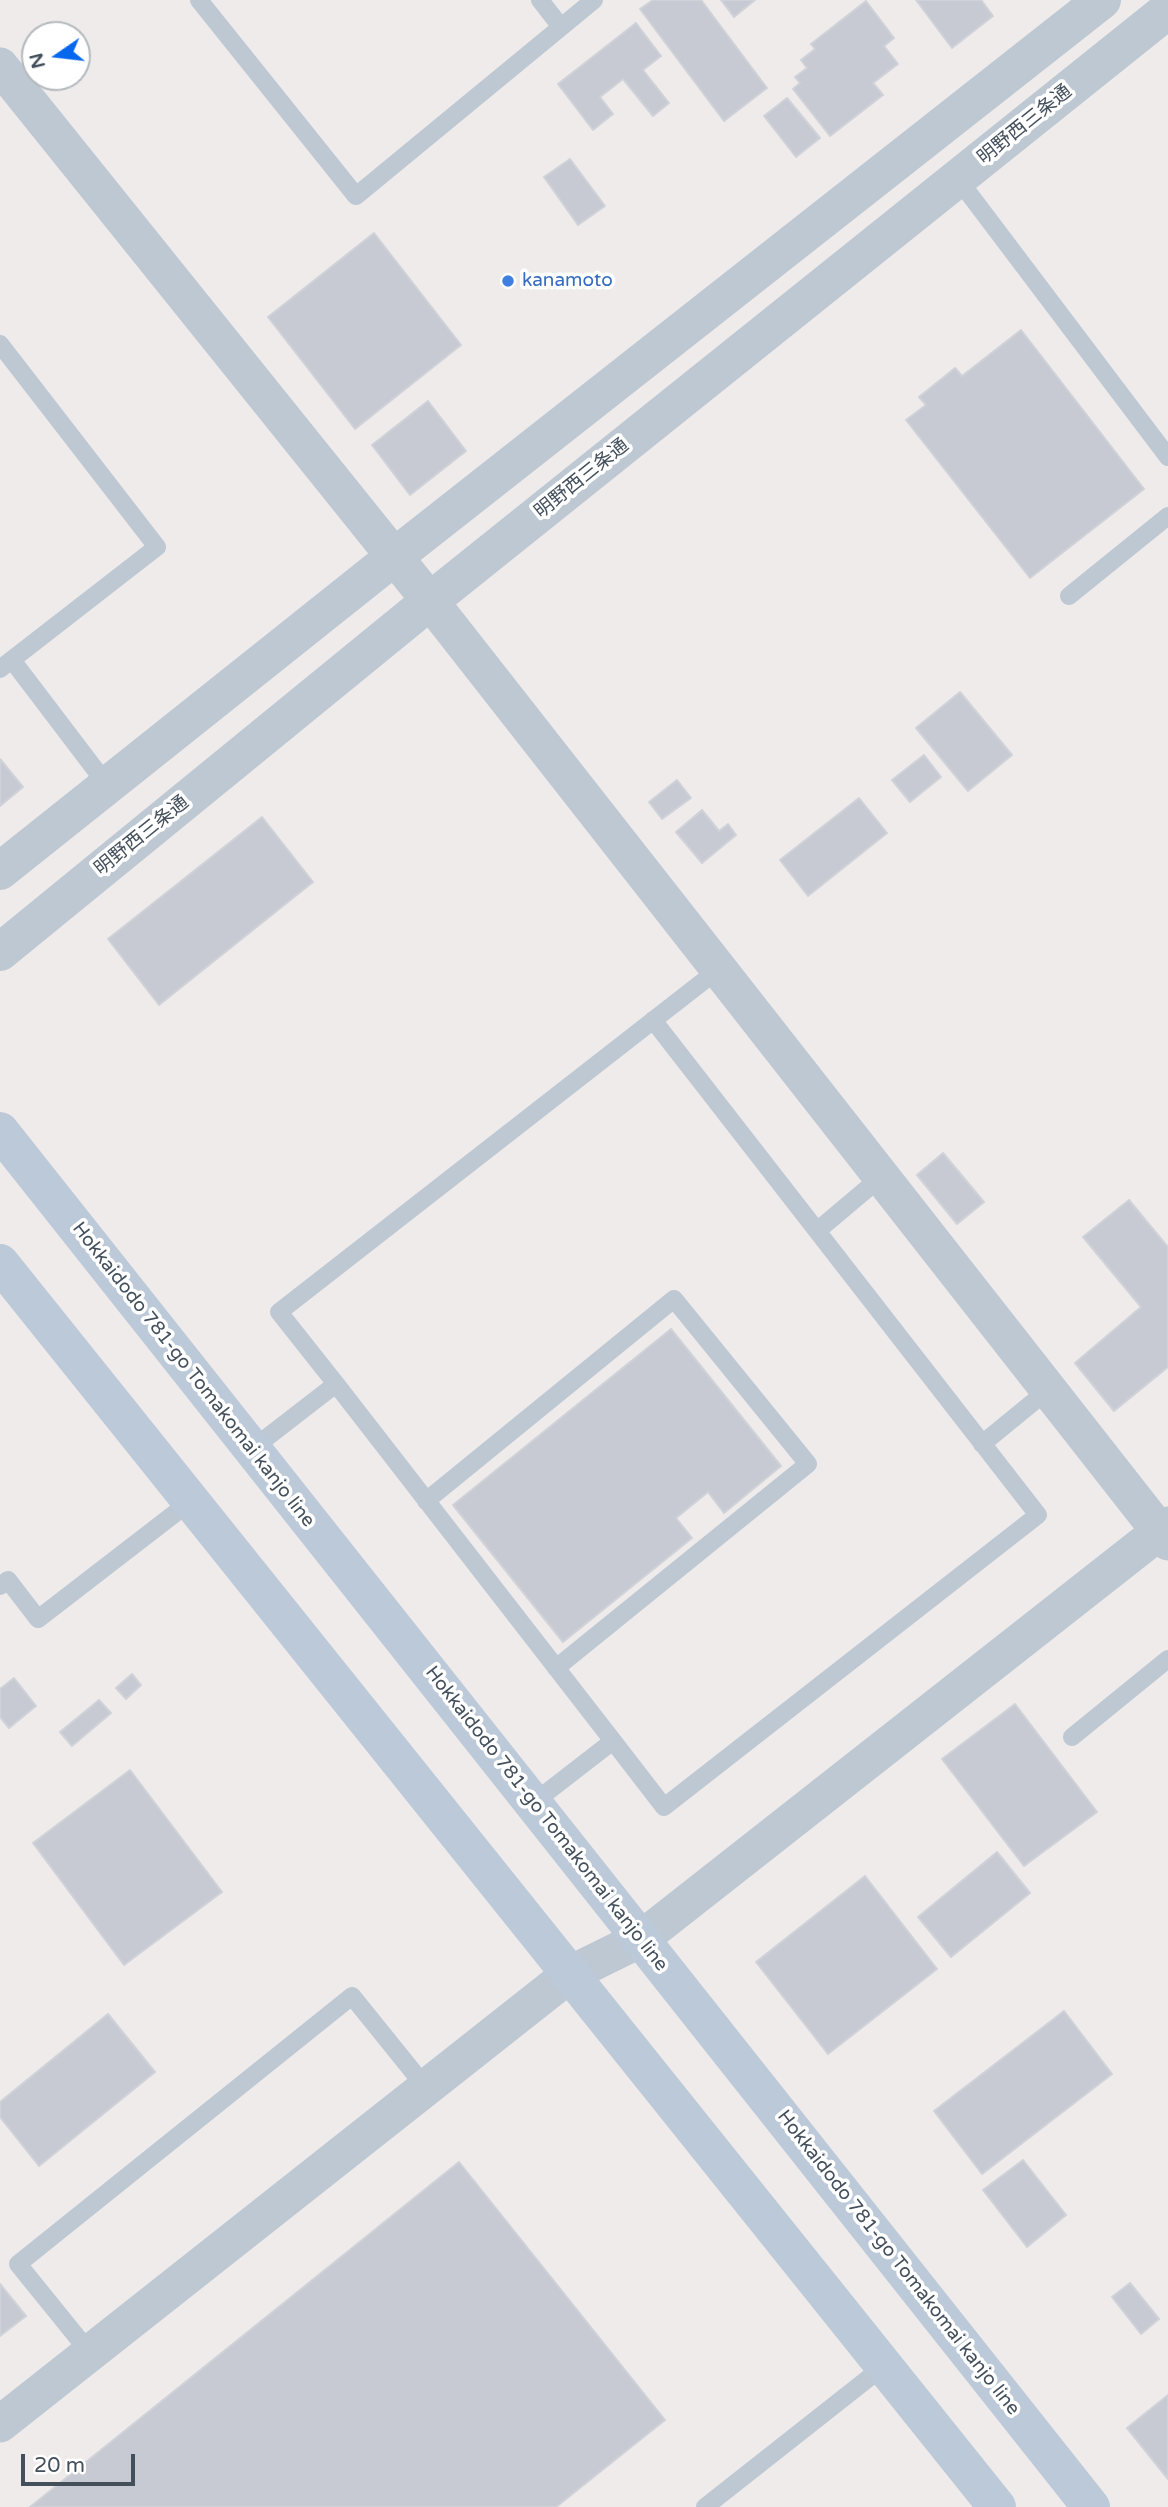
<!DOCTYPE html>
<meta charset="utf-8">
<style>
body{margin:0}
#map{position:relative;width:1168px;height:2507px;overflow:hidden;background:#efebeb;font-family:"Varela Round",sans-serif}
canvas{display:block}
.north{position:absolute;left:21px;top:21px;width:70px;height:70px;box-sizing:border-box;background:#fff;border:2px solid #b4b9bd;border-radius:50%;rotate:256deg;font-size:19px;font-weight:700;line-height:28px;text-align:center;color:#434f5b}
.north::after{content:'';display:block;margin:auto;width:24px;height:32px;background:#0768ed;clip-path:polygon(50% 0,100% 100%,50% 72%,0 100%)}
.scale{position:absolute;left:21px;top:2454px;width:114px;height:32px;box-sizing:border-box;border:4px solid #434f5b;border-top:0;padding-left:9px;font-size:21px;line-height:24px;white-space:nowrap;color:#434f5b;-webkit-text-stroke:5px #fff;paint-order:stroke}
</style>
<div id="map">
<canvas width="1168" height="2507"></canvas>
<div class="north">N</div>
<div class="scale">20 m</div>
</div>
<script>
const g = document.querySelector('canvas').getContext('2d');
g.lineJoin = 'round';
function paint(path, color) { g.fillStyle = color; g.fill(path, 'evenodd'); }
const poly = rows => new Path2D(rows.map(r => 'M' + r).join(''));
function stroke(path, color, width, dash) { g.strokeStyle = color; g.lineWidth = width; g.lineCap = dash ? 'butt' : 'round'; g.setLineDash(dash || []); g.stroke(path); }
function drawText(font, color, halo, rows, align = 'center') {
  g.font = font + ' "Varela Round","Noto Sans JP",sans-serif'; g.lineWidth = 7; g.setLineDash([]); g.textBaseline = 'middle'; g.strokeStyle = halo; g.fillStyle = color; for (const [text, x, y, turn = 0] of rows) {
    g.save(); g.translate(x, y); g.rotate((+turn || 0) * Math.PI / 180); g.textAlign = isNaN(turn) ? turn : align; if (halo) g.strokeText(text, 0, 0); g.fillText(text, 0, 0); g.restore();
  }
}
const building = poly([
 [653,0,701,0,767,88,724,121,640,9,653,0],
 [721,0,755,0,734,17,721,0],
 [916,0,981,0,993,16,952,48,916,0],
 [866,1,894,38,884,46,898,64,873,83,883,95,830,136,793,89,800,83,795,77,807,68,801,60,815,49,811,44,866,1],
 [636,23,661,56,643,70,669,103,653,116,623,79,600,97,613,114,593,130,558,84,636,23],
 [787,98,820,138,796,157,764,116,787,98],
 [570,159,605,206,578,225,544,177,570,159],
 [374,233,461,345,355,429,268,317,374,233],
 [1021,330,1144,489,1030,578,906,420,926,405,919,397,955,368,962,376,1021,330],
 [428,401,466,451,410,495,372,445,428,401],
 [960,692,1012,755,968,791,916,728,960,692],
 [924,755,941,777,910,802,892,780,924,755],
 [0,759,23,787,0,806,0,759],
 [677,780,691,798,662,819,649,802,677,780],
 [859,798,887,833,808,896,780,860,859,798],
 [702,810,719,831,728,824,736,835,702,863,676,832,702,810],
 [262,817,313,882,159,1005,108,939,262,817],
 [943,1153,984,1202,957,1224,917,1175,943,1153],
 [1129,1200,1168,1247,1168,1367,1114,1411,1075,1363,1141,1307,1083,1237,1129,1200],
 [671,1329,781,1466,724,1513,708,1492,676,1518,692,1538,563,1642,453,1505,671,1329],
 [132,1674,141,1685,126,1699,116,1688,132,1674],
 [14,1678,36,1706,9,1728,0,1717,0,1689,14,1678],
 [99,1700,111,1713,72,1746,60,1732,99,1700],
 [1015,1704,1097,1812,1024,1866,942,1759,1015,1704],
 [130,1770,222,1892,124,1965,33,1843,130,1770],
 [997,1852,1030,1893,951,1957,918,1917,997,1852],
 [865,1876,937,1969,828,2054,756,1962,865,1876],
 [1064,2011,1112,2074,982,2174,934,2111,1064,2011],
 [108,2014,155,2072,39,2166,0,2117,0,2102,108,2014],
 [1023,2160,1066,2215,1027,2247,983,2190,1023,2160],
 [459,2162,665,2420,556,2507,30,2507,459,2162],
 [1130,2283,1159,2319,1141,2334,1112,2297,1130,2283],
 [0,2284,26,2316,0,2336,0,2284],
 [1168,2395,1168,2479,1127,2428,1168,2395]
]);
const service = poly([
 [199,0,356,196,594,0],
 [540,0,561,27],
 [958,179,1168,457],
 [0,344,157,547,0,669],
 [1069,596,1168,516],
 [12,660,107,785],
 [817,1231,881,1177],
 [336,1384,613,1741,533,1803],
 [982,1444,1048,1390],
 [252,1449,336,1384,279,1312,719,969],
 [426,1501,674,1299,808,1464,556,1668],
 [0,1586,8,1580,38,1619,191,1501],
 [1072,1737,1168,1659],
 [613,1741,664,1807,1038,1515,653,1020],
 [90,2353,18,2264,352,1996,427,2089],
 [705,2507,884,2366]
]);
const minor = poly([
 [0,66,430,601,1168,1542],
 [0,2424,570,1974,641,1939,1168,1525]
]);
const tertiary = poly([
 [0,871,394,557,1102,0],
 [0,952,430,601,1168,10]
]);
const secondary = poly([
 [0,1131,1091,2507],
 [0,1263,997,2507]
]);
const markers = [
 [508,281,7,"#3f7fe0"]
];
const streetNames = [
 ["明野西三条通",1025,125,-39],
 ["明野西三条通",582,479,-39],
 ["明野西三条通",142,836,-39],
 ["Hokkaidodo 781-go Tomakomai kanjo line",193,1375,52],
 ["Hokkaidodo 781-go Tomakomai kanjo line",546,1819,52],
 ["Hokkaidodo 781-go Tomakomai kanjo line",898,2263,52]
];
const shopNames = [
 ["kanamoto",522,281]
];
paint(building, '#c7cad2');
stroke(building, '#cfd2d8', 2);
stroke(service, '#bdc8d3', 18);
stroke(minor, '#bdc8d3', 37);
stroke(tertiary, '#bdc8d3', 38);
stroke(secondary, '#bcc9d8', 38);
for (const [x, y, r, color] of markers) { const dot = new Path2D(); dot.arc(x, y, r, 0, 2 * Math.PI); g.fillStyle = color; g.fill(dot); stroke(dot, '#fff', 2.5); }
drawText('19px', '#434f5b', '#fff', streetNames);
drawText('19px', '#366cbe', '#fff', shopNames, 'left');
</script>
